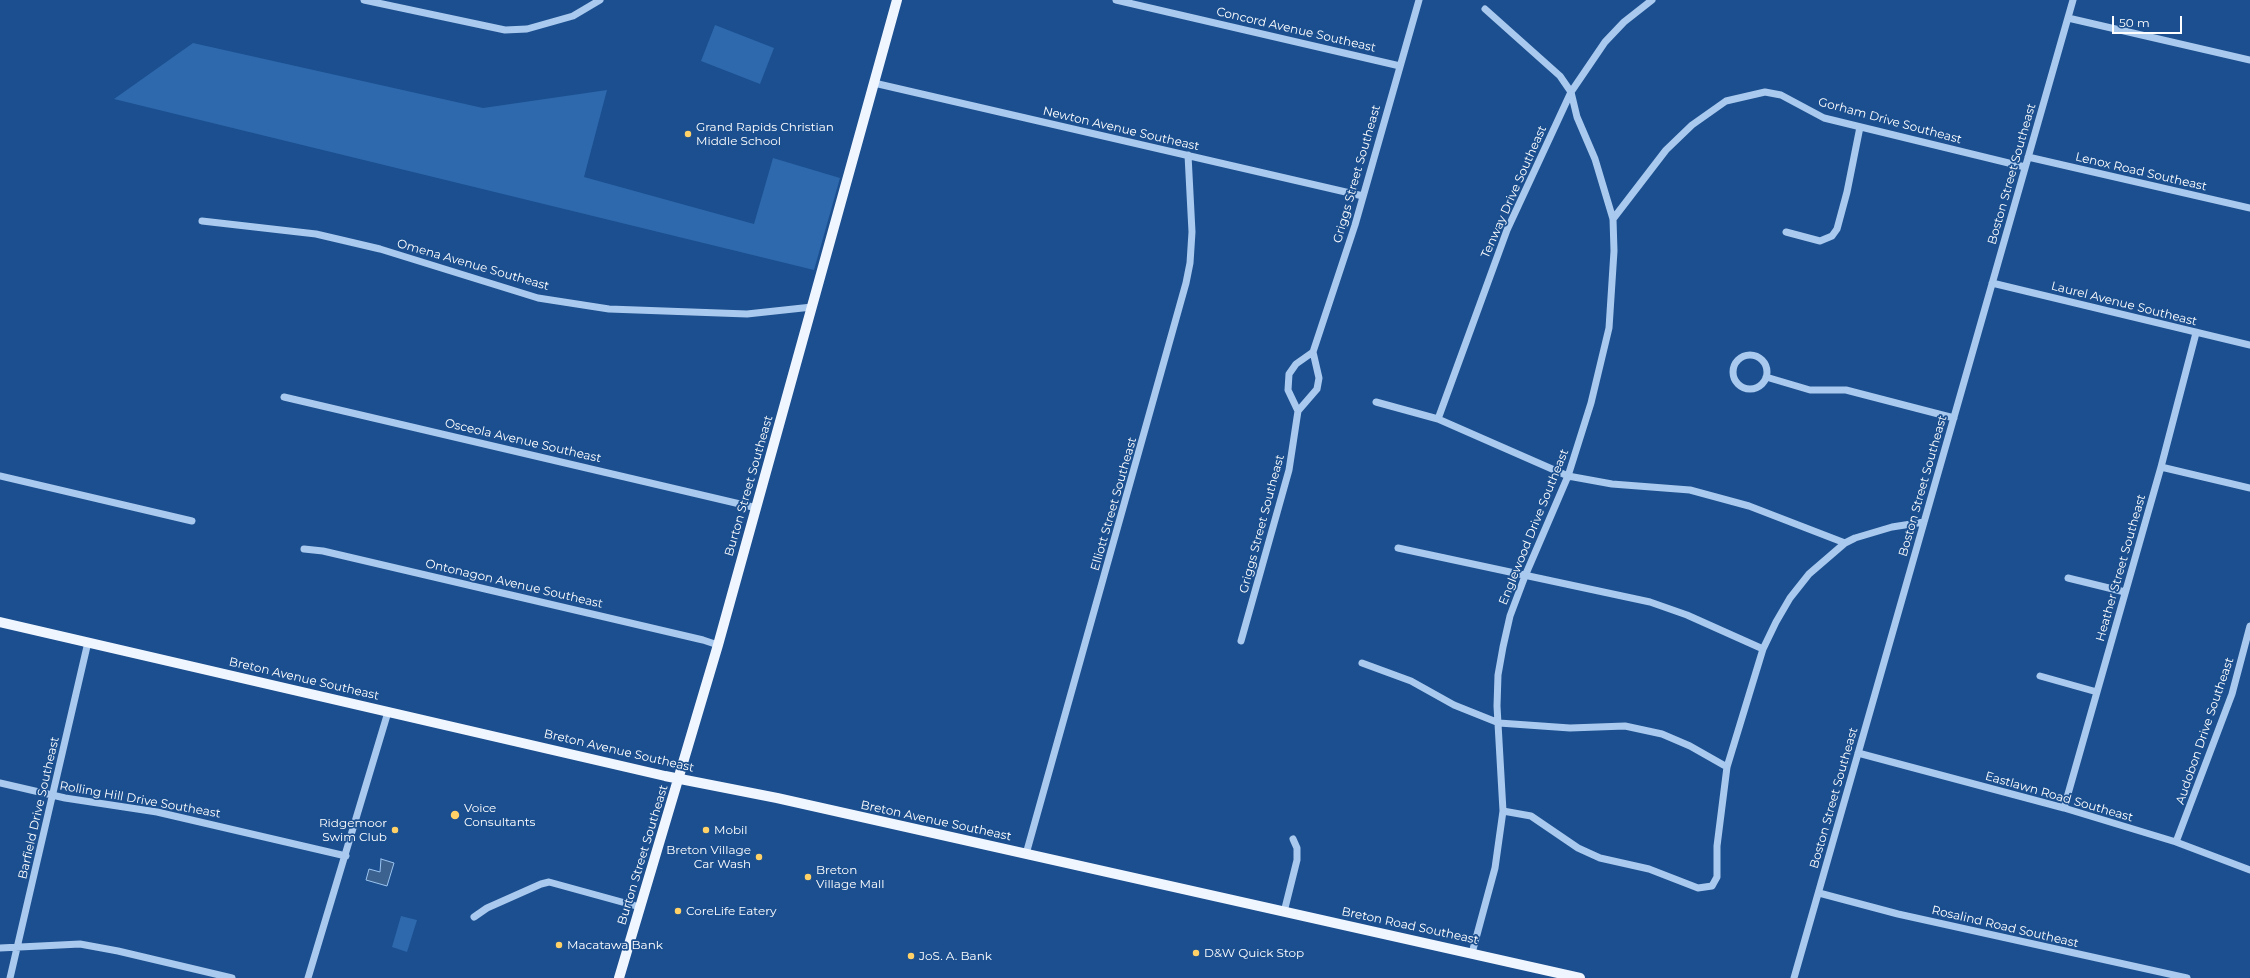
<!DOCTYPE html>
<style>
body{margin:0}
#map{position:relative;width:2250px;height:978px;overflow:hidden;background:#1b4f8f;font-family:Montserrat,sans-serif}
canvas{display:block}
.scale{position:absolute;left:2112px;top:16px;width:70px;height:18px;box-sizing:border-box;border:2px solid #fff;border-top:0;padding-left:5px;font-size:12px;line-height:14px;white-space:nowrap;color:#fff;-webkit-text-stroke:3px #1b4f8f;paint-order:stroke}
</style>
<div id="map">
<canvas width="2250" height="978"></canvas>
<div class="scale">50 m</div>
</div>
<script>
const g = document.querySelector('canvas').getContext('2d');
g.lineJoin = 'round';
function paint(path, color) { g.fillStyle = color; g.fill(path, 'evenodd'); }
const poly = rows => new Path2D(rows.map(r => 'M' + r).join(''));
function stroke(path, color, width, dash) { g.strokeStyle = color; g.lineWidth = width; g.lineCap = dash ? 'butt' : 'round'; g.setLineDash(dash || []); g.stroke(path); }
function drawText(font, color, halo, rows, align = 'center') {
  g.font = font + ' Montserrat,sans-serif'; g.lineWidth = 3.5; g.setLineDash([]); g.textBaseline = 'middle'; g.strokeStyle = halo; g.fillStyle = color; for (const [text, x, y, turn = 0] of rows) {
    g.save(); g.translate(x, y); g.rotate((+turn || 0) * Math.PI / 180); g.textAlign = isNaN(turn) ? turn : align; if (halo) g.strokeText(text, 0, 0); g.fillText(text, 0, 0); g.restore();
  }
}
const green = poly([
 [715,25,774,48,760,84,701,61],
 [193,43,483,108,607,90,584,177,754,224,773,158,840,178,814,270,114,99],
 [401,916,417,920,407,952,392,947]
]);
const water = poly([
 [381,859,394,863,387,886,366,880,369,869,380,872,381,859]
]);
const minor = poly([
 [364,0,505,30,527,29,573,16,600,0],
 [1116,0,1400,66],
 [2068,18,2250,60],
 [874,83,1363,196],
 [2028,157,2250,208],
 [1613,219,1666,150,1692,125,1726,101,1765,92,1781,95,1824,118,2025,167],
 [202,221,316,234,380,249,538,298,609,309,747,314,812,307],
 [1786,232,1820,241,1832,236,1837,229,1847,192,1860,127],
 [1992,283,2250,345],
 '1733 372a17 17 0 1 1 34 0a17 17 0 1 1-34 0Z',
 [1766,377,1810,390,1846,390,1954,418],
 [284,397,757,508],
 [1376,402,1438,419,1568,476,1612,484,1690,490,1749,506,1845,543],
 [1298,411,1288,390,1289,374,1296,364,1313,352],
 [1438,419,1507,230,1571,92,1605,42,1624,22,1652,0],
 [2161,467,2250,488],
 [0,476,192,521],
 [1398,548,1650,602,1687,615,1763,649],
 [304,549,323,551,703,640,718,645],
 [2068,578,2125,592],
 [1241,641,1289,470,1298,411,1317,389,1319,378,1313,352,1355,225,1419,0],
 [1362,663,1411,681,1454,705,1499,723,1570,728,1625,726,1662,734,1690,746,1727,767],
 [2040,676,2097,692],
 [1858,753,2064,808,2176,842,2250,870],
 [0,783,65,798,157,812,346,856],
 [2064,808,2161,467,2196,333],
 [1503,811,1531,816,1578,848,1600,858,1649,869,1698,888,1712,886,1717,877,1717,846,1727,767,1763,649,1776,622,1790,598,1809,574,1845,543,1855,538,1892,527,1924,522],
 [2176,842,2232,694,2250,626],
 [1026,854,1186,283,1190,263,1192,232,1188,155],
 [1819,893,1898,914,2187,978],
 [1284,912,1297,860,1297,848,1293,839],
 [474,917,487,908,541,884,549,882,640,907],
 [0,948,80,944,118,951,232,978],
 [1472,953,1495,868,1503,811,1497,706,1498,675,1503,647,1510,616,1525,576,1568,476,1591,403,1609,328,1614,251,1613,219,1595,159,1577,117,1571,92,1560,76,1485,9],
 [10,978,88,642],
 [308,978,388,712],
 [1794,978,2073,0]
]);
const major = poly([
 [0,622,665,776,777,798,1580,978],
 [619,978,718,645,897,0]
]);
const markers = [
 [688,134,4,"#ffd166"],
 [455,815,5,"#ffd166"],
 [395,830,4,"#ffd166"],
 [706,830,4,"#ffd166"],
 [759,857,4,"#ffd166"],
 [808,877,4,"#ffd166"],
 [678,911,4,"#ffd166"],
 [559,945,4,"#ffd166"],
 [1196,953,4,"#ffd166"],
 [911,956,4,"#ffd166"]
];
const streetNames = [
 ["Concord Avenue Southeast",1296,30,13],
 ["Gorham Drive Southeast",1890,121,15],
 ["Newton Avenue Southeast",1121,129,13],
 ["Lenox Road Southeast",2141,172,13],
 ["Griggs Street Southeast",1357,174,-74],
 ["Boston Street Southeast",2012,174,-74],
 ["Tenway Drive Southeast",1514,192,-66],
 ["Omena Avenue Southeast",473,265,16],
 ["Laurel Avenue Southeast",2124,304,14],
 ["Osceola Avenue Southeast",523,441,13],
 ["Burton Street Southeast",749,486,-74],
 ["Boston Street Southeast",1923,486,-74],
 ["Elliott Street Southeast",1114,504,-74],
 ["Griggs Street Southeast",1262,524,-75],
 ["Englewood Drive Southeast",1534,527,-68],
 ["Heather Street Southeast",2121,568,-74],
 ["Ontonagon Avenue Southeast",514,584,13],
 ["Breton Avenue Southeast",304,679,13],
 ["Audobon Drive Southeast",2205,731,-71],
 ["Breton Avenue Southeast",619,751,13],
 ["Eastlawn Road Southeast",2059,797,16],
 ["Boston Street Southeast",1834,798,-74],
 ["Rolling Hill Drive Southeast",140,800,10],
 ["Barfield Drive Southeast",39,808,-77],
 ["Breton Avenue Southeast",936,821,12],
 ["Burton Street Southeast",643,855,-73],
 ["Breton Road Southeast",1410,926,12],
 ["Rosalind Road Southeast",2005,927,13]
];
const poiNames = [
 ["Grand Rapids Christian",696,127],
 ["Middle School",696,141],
 ["Voice",464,808],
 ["Consultants",464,822],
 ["Ridgemoor",387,823,"right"],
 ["Swim Club",387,837,"right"],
 ["Mobil",714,830],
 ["Breton Village",751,850,"right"],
 ["Car Wash",751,864,"right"],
 ["Breton",816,870],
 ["Village Mall",816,884],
 ["CoreLife Eatery",686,911],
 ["Macatawa Bank",567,945],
 ["D&W Quick Stop",1204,953],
 ["JoS. A. Bank",919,956]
];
paint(green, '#2e69ad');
paint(water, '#3c6290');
stroke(water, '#9cc4f0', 1);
stroke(minor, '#a9c9ee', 7);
stroke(major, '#f0f6ff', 10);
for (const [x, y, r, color] of markers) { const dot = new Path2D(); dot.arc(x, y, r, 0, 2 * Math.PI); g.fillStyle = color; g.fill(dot); stroke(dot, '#1b4f8f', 1.5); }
drawText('12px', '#fff', '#1b4f8f', streetNames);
drawText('12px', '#fff', '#1b4f8f', poiNames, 'left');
</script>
